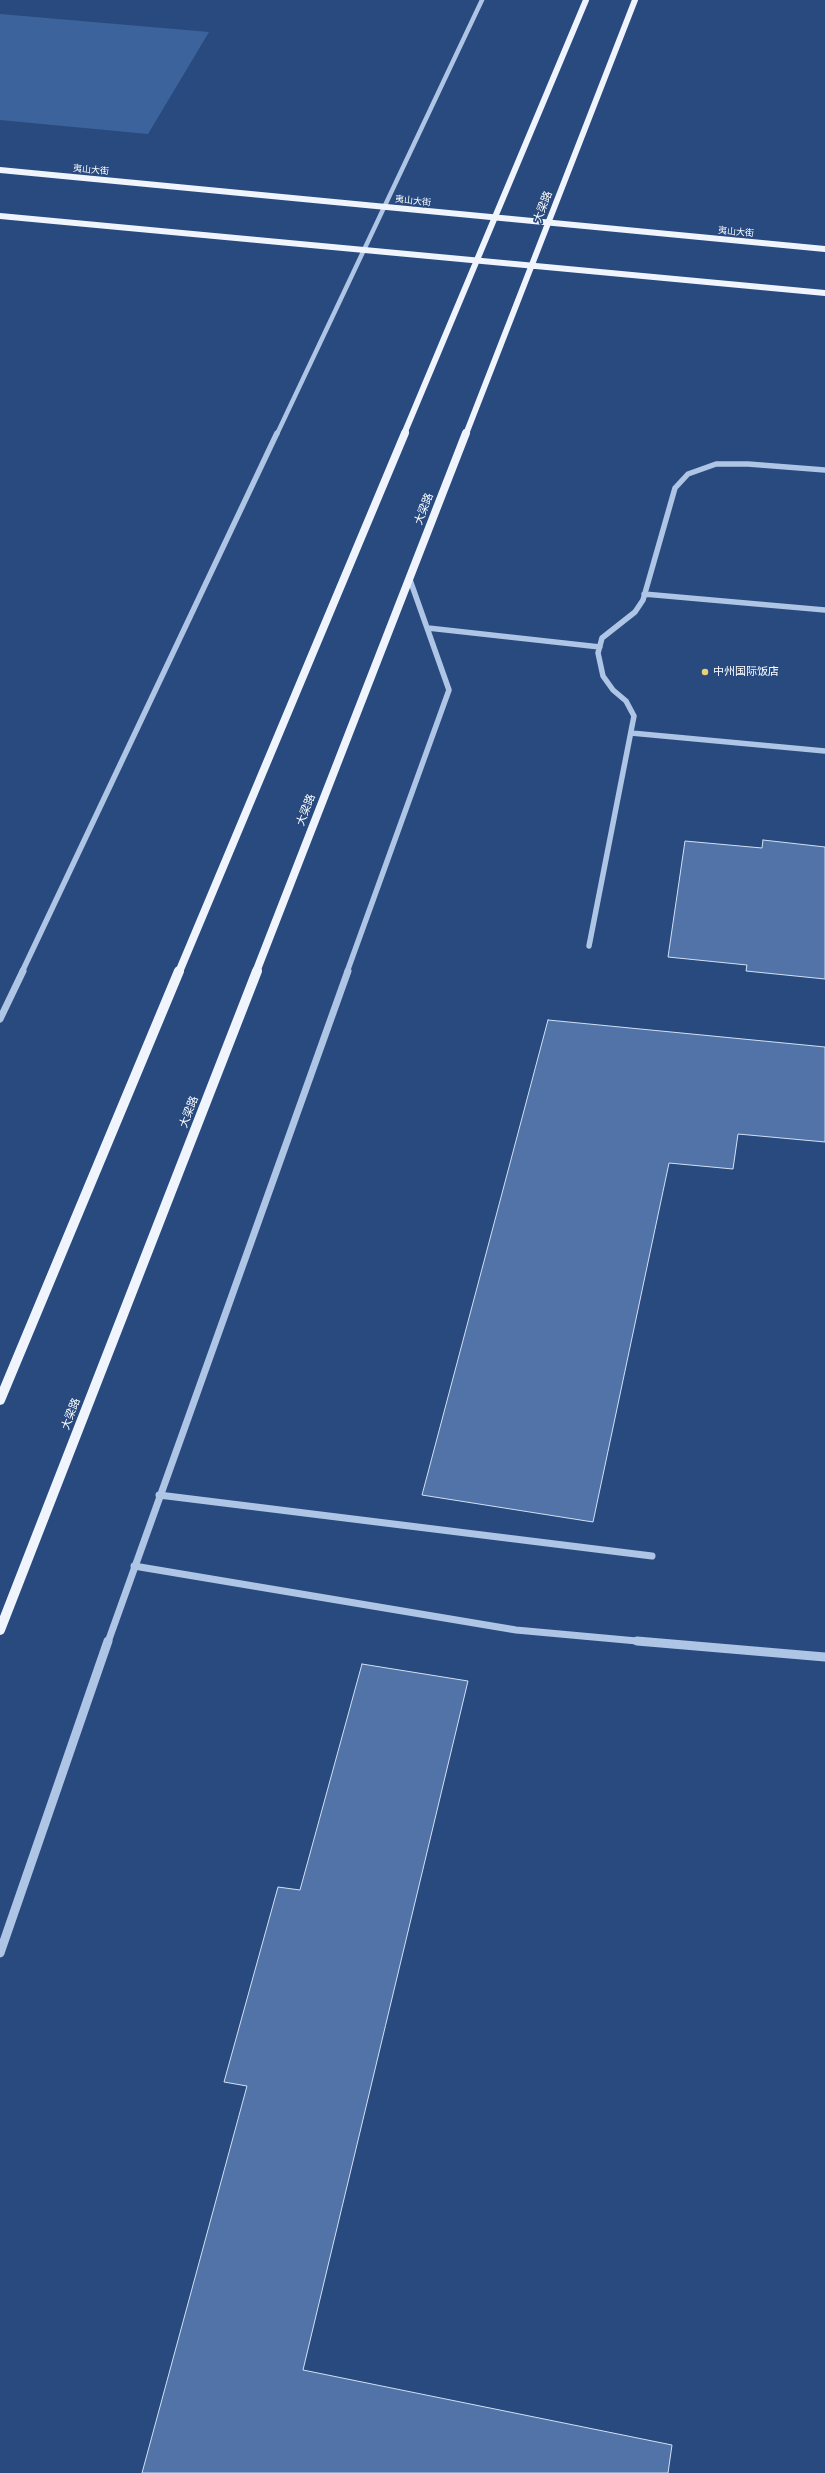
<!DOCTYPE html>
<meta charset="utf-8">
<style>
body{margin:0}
canvas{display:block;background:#284a7f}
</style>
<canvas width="825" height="2473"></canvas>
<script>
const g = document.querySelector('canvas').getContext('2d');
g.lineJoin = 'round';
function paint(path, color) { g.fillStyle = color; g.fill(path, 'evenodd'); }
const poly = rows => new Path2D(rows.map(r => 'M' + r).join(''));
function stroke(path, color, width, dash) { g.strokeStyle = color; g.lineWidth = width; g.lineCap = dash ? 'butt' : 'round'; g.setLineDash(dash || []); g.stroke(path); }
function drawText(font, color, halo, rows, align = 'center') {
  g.font = font + ' Mulish,"Noto Sans SC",sans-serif'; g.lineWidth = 3.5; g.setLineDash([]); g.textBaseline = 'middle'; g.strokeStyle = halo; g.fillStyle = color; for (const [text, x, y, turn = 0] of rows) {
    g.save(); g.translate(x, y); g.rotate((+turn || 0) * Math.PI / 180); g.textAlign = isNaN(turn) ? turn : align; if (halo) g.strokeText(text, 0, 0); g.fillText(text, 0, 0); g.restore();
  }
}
const green = poly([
 [0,14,209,32,148,134,0,120]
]);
const building = poly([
 [763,840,825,847,825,979,746,971,747,965,668,957,685,841,762,848,763,840],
 [548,1020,825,1047,825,1142,738,1134,733,1169,669,1163,593,1522,422,1495,548,1020],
 [362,1664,468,1681,303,2370,672,2445,668,2473,142,2473,247,2086,224,2082,278,1887,300,1890,362,1664]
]);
const minorFar3 = poly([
 [277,434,482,0]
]);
const minorFar2 = poly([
 [644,594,825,610],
 [428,628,600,647],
 [631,733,825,751],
 [589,946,634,716,626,701,613,690,603,676,598,653,602,638,635,612,643,600,675,488,688,474,716,464,748,464,825,470],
 [22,972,277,433],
 [347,972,449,690,409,577]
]);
const minorFar1 = poly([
 [0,1019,23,971],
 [159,1495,652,1556],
 [134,1566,516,1630,648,1642],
 [108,1642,348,971]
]);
const minor = poly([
 [637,1641,825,1657],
 [0,1953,108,1641]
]);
const majorFar2 = poly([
 [0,170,825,249],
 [0,216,825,293],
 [404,434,586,0],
 [466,434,635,0]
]);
const majorFar1 = poly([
 [179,972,405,433],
 [256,972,466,433]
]);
const major = poly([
 [0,1400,179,971],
 [0,1630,257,971]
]);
const markers = [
 [705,672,4,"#ecd076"]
];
const farStreetnames = [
 ["夷山大街",91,170,5],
 ["夷山大街",413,201,6],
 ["夷山大街",736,232,5]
];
const streetNames = [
 ["大梁路",543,207,-69],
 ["大梁路",424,509,-69],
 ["大梁路",306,810,-69],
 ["大梁路",189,1112,-69],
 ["大梁路",71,1414,-69]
];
const poiNames = [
 ["中州国际饭店",713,672]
];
paint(green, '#3d639c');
paint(building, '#5173a7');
stroke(building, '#d2e0f4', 1);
stroke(minorFar3, '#afc5e5', 4.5);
stroke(minorFar2, '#afc5e5', 5.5);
stroke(minorFar1, '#afc5e5', 7);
stroke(minor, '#afc5e5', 9);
stroke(majorFar2, '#eff4fd', 6);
stroke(majorFar1, '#eff4fd', 8);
stroke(major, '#eff4fd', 10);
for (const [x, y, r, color] of markers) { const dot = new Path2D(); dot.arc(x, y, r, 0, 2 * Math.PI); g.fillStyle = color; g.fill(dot); stroke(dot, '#284a7f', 1.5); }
drawText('9px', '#fff', '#284a7f', farStreetnames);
drawText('11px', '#fff', '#284a7f', streetNames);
drawText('11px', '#fff', '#284a7f', poiNames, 'left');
</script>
